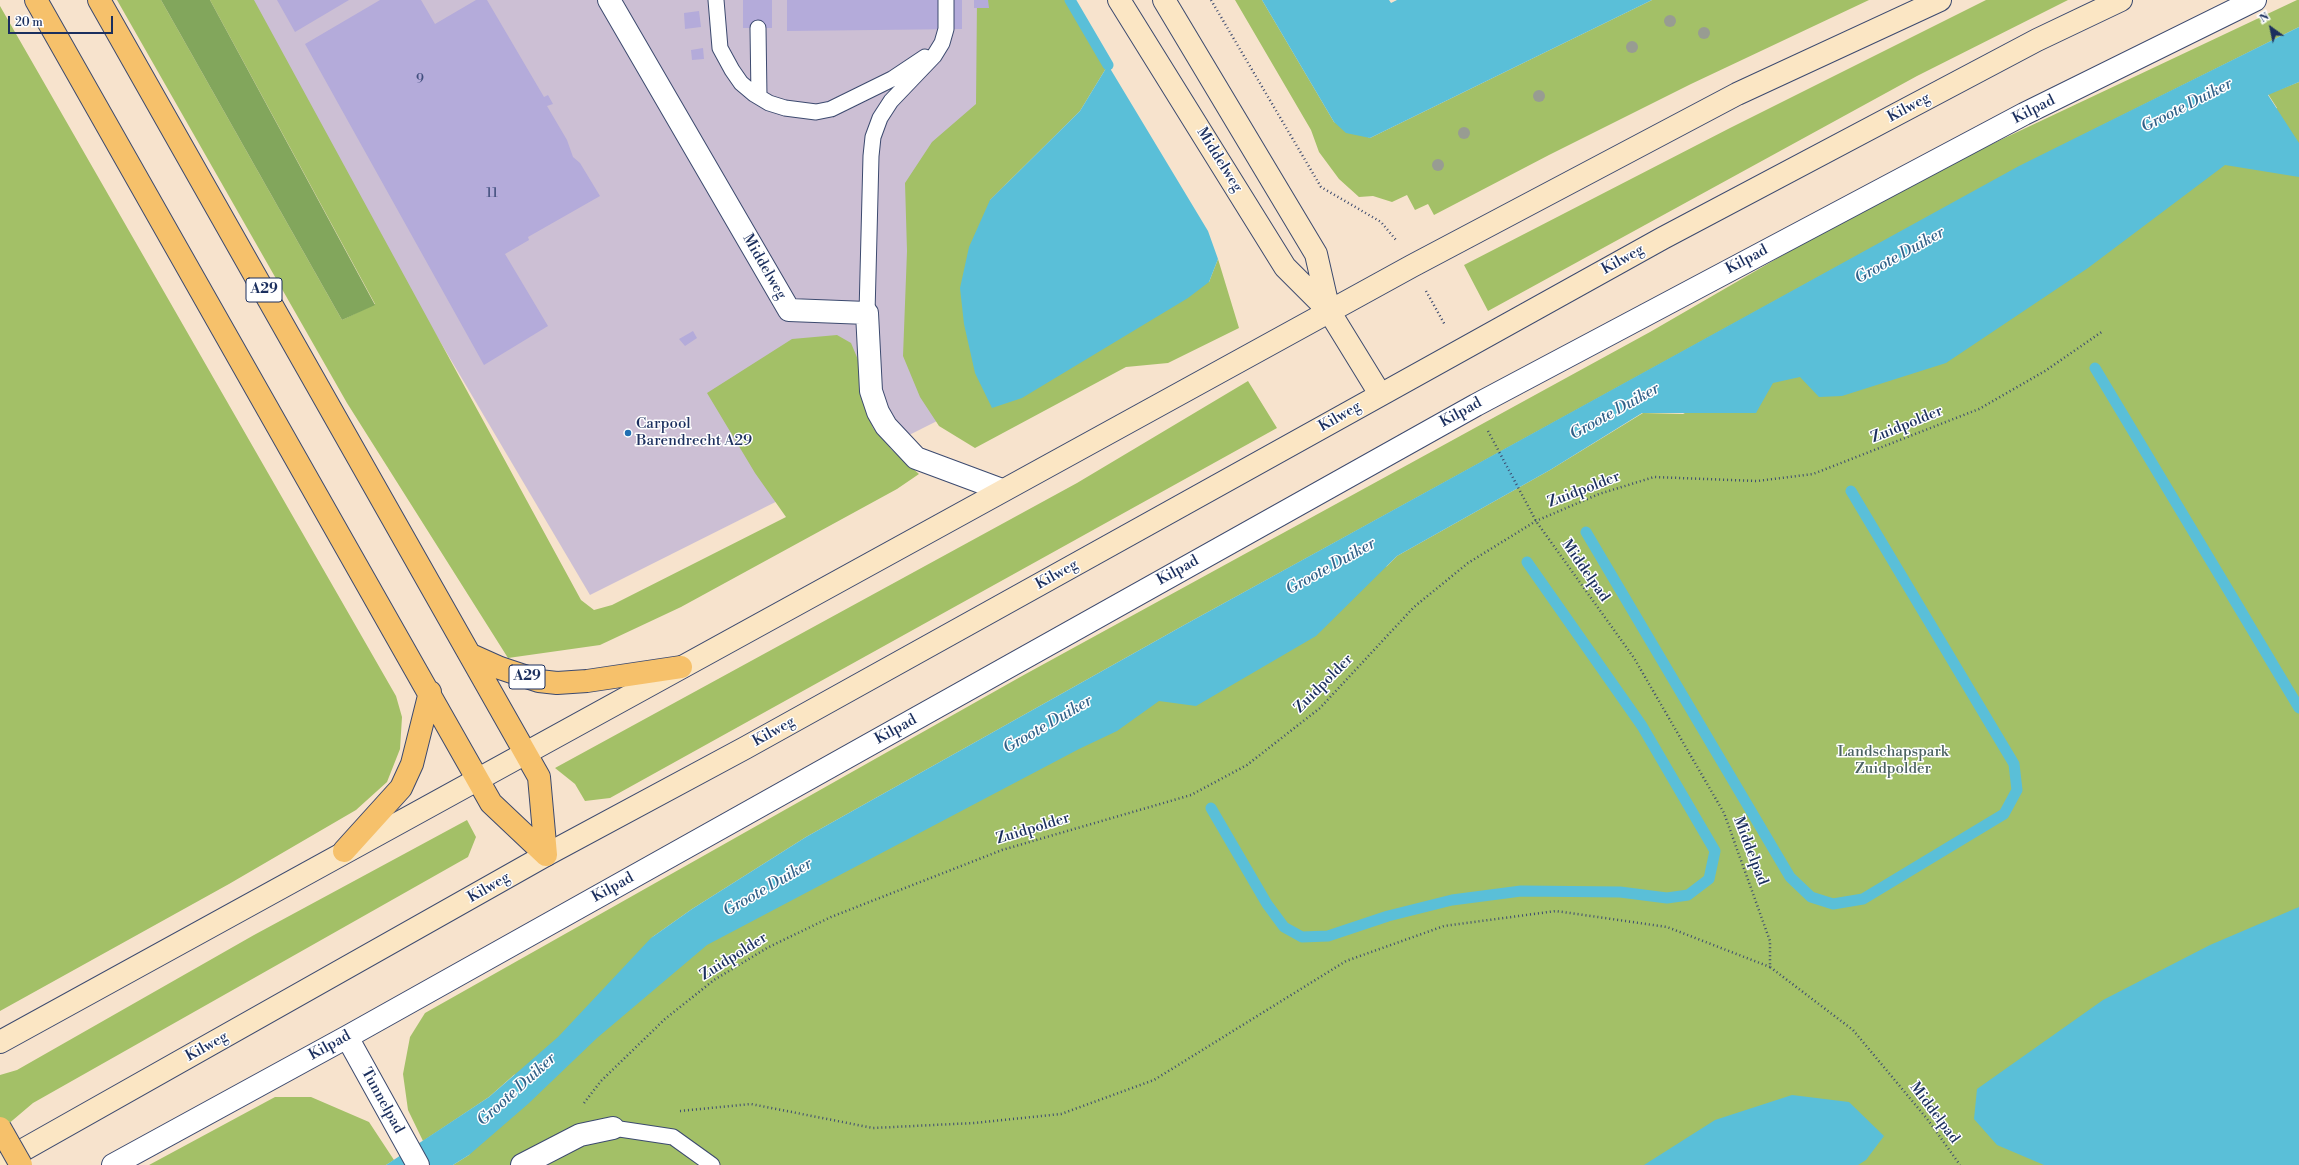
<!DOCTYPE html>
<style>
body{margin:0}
#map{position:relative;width:2299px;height:1165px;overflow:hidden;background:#f7e3cd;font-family:"Libre Bodoni",serif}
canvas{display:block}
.north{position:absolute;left:2251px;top:8px;width:40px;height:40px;-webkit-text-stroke:3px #fff;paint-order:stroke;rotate:327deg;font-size:11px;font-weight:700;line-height:16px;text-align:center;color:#1b2f5e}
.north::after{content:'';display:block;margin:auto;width:14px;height:18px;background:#1b2f5e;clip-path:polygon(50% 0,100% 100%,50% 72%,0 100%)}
.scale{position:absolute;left:8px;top:16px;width:105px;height:18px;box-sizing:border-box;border:2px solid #1b2f5e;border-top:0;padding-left:5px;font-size:12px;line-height:14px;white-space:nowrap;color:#1b2f5e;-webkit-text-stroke:3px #fff;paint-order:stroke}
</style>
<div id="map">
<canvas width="2299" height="1165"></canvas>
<div class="north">N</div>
<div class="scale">20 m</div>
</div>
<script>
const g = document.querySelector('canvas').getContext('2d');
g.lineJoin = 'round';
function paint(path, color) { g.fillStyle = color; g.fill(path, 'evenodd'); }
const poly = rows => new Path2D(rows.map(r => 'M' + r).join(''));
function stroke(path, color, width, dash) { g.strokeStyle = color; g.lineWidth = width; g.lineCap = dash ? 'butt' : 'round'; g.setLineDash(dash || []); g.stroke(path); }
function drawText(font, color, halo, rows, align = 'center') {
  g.font = font + ' "Libre Bodoni",serif'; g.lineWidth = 3; g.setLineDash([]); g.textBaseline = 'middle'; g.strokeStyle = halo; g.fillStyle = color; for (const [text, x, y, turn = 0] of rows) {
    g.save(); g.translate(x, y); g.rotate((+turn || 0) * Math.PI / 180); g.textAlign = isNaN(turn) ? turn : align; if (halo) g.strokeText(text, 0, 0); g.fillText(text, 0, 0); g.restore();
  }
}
const industrial = poly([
 [238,0,1045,0,955,412,590,595]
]);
const green = poly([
 [117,0,161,0,342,320,375,304,210,0,254,0,581,600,594,610,612,605,786,517,755,473,707,393,792,339,837,335,851,343,859,362,863,399,873,428,892,450,919,474,897,489,681,607,600,645,508,658,347,403],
 [977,0,1069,0,1108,65,1080,111,990,200,1209,282,1218,259,1239,328,1168,363,1126,367,975,448,939,426,920,397,903,356,907,251,905,183,932,142,976,104],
 [1235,0,1262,0,1334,122,1370,138,1652,0,1869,0,1691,84,1549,155,1434,215,1428,204,1415,210,1407,195,1392,202,1373,196,1359,197,1339,179,1319,152,1311,130],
 [1986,0,2068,0,1917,76,1488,311,1464,265,1730,128],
 [2297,0,2299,0,2299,27,2019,167,1186,624,806,837,692,909,651,938,1387,566,1397,556,1550,470,1643,413,1683,414,2277,108,2268,94,2299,82,2299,1165,453,1165,469,1155,515,1074,489,1097,423,1141,408,1110,403,1074,410,1037,425,1013,1022,676,1650,332,1809,240,1939,169],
 [0,6,396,696,402,717,400,749,387,782,356,810,229,884,0,1011],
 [1248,381,1277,428,610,798,585,801,575,784,555,768,1077,483],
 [467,820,476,837,468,857,33,1103,0,1131,0,1075,17,1070,254,935],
 [275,1097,311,1097,369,1122,394,1160,386,1165,149,1165]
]);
const forest = poly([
 [161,0,210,0,375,305,342,320]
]);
const water = poly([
 [1262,0,1389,0,1391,3,1397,0,1652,0,1370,138,1346,133,1334,122],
 [2299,27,2299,82,2268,95,2299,143,2299,177,2225,165,2088,268,1946,363,1842,396,1819,397,1800,377,1773,383,1756,413,1642,413,1550,470,1397,556,1316,636,1196,706,1159,701,1117,731,1079,749,707,945,597,1038,528,1104,469,1155,453,1165,386,1165,489,1097,558,1037,651,938,692,909,806,837,1186,624,2019,166],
 [1108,65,1208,231,1218,259,1209,282,1188,298,1022,398,992,408,975,373,964,324,960,288,969,247,990,200,1080,111],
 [2299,907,2299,1165,2044,1165,1997,1145,1974,1119,1977,1089,2103,1000,2210,945],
 [1792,1095,1849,1102,1884,1136,1866,1160,1858,1165,1644,1165,1715,1120]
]);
const stream = poly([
 [1070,0,1108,65],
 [2095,368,2299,708],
 [1586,532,1790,877,1811,897,1833,904,1863,899,2004,814,2017,790,2014,764,1851,491],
 [1211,808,1267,904,1284,927,1302,937,1328,936,1388,916,1452,900,1521,891,1620,892,1667,898,1688,895,1709,879,1715,851,1642,726,1527,562]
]);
const building = poly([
 [277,0,349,0,295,32],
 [380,0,421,0,435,24,476,0,487,0,544,97,548,95,553,104,547,106,567,140,573,157,580,163,600,196,528,237,529,240,505,254,548,326,484,365,305,44],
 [743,0,772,0,772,28,743,28],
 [787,0,962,0,962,29,787,31],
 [974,0,988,0,989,8,974,8],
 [699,11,701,27,685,29,684,13],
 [703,48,704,59,692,60,691,50],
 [693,331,697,338,685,346,679,339]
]);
const path = poly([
 [1211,0,1321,187,1381,222,1396,240],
 [1426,291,1445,325],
 [1488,431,1536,521,1634,658,1724,813,1770,941,1770,967,1853,1030,1928,1120,1960,1165],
 [584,1103,601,1081,665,1019,714,980,767,948,831,917,1002,850,1191,795,1247,765,1320,708,1414,607,1468,563,1536,521,1599,494,1654,477,1757,481,1813,474,1979,409,2045,371,2103,331],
 [680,1111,751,1104,873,1128,974,1123,1061,1114,1154,1080,1346,961,1444,926,1556,911,1667,927,1770,967]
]);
const lane = poly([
 [716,0,720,48,732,70,741,83,754,94,769,103,785,108,816,112,831,109,892,79,925,57],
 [758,28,759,97],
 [867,313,871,156,873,137,880,118,891,101,934,56,942,43,946,29,946,0],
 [613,1128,673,1137,712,1165]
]);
const street = poly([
 [609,0,789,310,867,313,871,391,878,412,886,426,916,458,1002,490],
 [347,1037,418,1165],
 [113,1165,347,1037,1476,405,2024,114,2255,0],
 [522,1165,580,1135,613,1128]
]);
const secondary = poly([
 [1119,0,1285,267,1329,311,1380,394],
 [1164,0,1316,254,1329,311],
 [0,1042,1412,266,1737,94,1940,0],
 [0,1163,546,855,745,748,1663,238,2037,40,2121,0]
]);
const highway = poly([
 [36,0,491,803,546,855],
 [99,0,539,777,546,855],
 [471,655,500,668,539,681,557,683,587,681,681,667],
 [344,851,401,788,412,764,430,692]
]);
const highwayBridge = poly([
 [0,1128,21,1165]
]);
const trees = [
 [1670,21],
 [1704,33],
 [1632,47],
 [1539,96],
 [1464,133],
 [1438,165]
];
const markers = [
 [628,433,4,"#1f6fb2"]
];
const numberNames = [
 ["9",420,80],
 ["11",492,194]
];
const shields = [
 [264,290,36],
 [527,677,36]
];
const shieldNames = [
 ["A29",264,290],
 ["A29",527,677]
];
const streetNames = [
 ["Kilweg",1909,108,-28],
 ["Kilpad",2034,110,-27],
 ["Middelweg",1219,160,58],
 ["Kilweg",1623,260,-29],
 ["Kilpad",1747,260,-28],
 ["Middelweg",764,267,60],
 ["Kilpad",1461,413,-29],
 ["Kilweg",1340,417,-30],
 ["Zuidpolder",1907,425,-22],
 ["Zuidpolder",1584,490,-21],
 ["Kilpad",1178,571,-29],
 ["Middelpad",1585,571,55],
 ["Kilweg",1057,575,-29],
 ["Zuidpolder",1324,684,-45],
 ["Kilpad",896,730,-29],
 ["Kilweg",774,732,-29],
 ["Zuidpolder",1033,829,-17],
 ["Middelpad",1750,851,69],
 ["Kilweg",489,888,-30],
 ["Kilpad",613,888,-29],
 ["Zuidpolder",734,957,-32],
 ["Kilpad",330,1046,-29],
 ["Kilweg",207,1047,-29],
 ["Tunnelpad",382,1101,61],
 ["Middelpad",1934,1113,53]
];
const poiNames = [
 ["Carpool",636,424],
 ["Barendrecht A29",636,441]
];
const parkNames = [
 ["Landschapspark",1893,752],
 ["Zuidpolder",1893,769]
];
const waterNames = [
 ["Groote Duiker",2187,106,-27],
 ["Groote Duiker",1900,256,-29],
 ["Groote Duiker",1615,412,-29],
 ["Groote Duiker",1331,567,-29],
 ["Groote Duiker",1048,725,-30],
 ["Groote Duiker",768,888,-30],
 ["Groote Duiker",517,1090,-42]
];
paint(industrial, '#ccbfd4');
paint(green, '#a3c067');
paint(forest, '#82a65c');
paint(water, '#5abfd8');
stroke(stream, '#5abfd8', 11);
paint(building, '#b4abda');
stroke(lane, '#3c4a6f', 17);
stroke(street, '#3c4a6f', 24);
stroke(secondary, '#3c4a6f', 24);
stroke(highway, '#3c4a6f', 24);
stroke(path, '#3c4a6f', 2.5, [1, 3]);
stroke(lane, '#fff', 15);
stroke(street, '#fff', 22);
stroke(secondary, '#fbe6c4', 22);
stroke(highway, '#f6c16b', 22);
stroke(highwayBridge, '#3c4a6f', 24, []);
stroke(highwayBridge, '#f6c16b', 22);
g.fillStyle = '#989c92';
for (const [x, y] of trees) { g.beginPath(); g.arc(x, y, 6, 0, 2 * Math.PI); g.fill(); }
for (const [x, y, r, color] of markers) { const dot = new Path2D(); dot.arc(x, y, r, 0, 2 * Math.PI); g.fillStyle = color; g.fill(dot); stroke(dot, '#fff', 1.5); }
drawText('13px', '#414e7d', null, numberNames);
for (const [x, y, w] of shields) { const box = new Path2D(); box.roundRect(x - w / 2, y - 12, w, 24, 3); g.fillStyle = '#fff'; g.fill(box); stroke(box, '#1b2f5e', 1); }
drawText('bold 14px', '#1b2f5e', null, shieldNames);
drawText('15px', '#1b2f5e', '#fff', streetNames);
drawText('15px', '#1b2f5e', '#fff', poiNames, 'left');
drawText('15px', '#4b6261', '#fff', parkNames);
drawText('italic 16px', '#316189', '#fff', waterNames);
</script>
